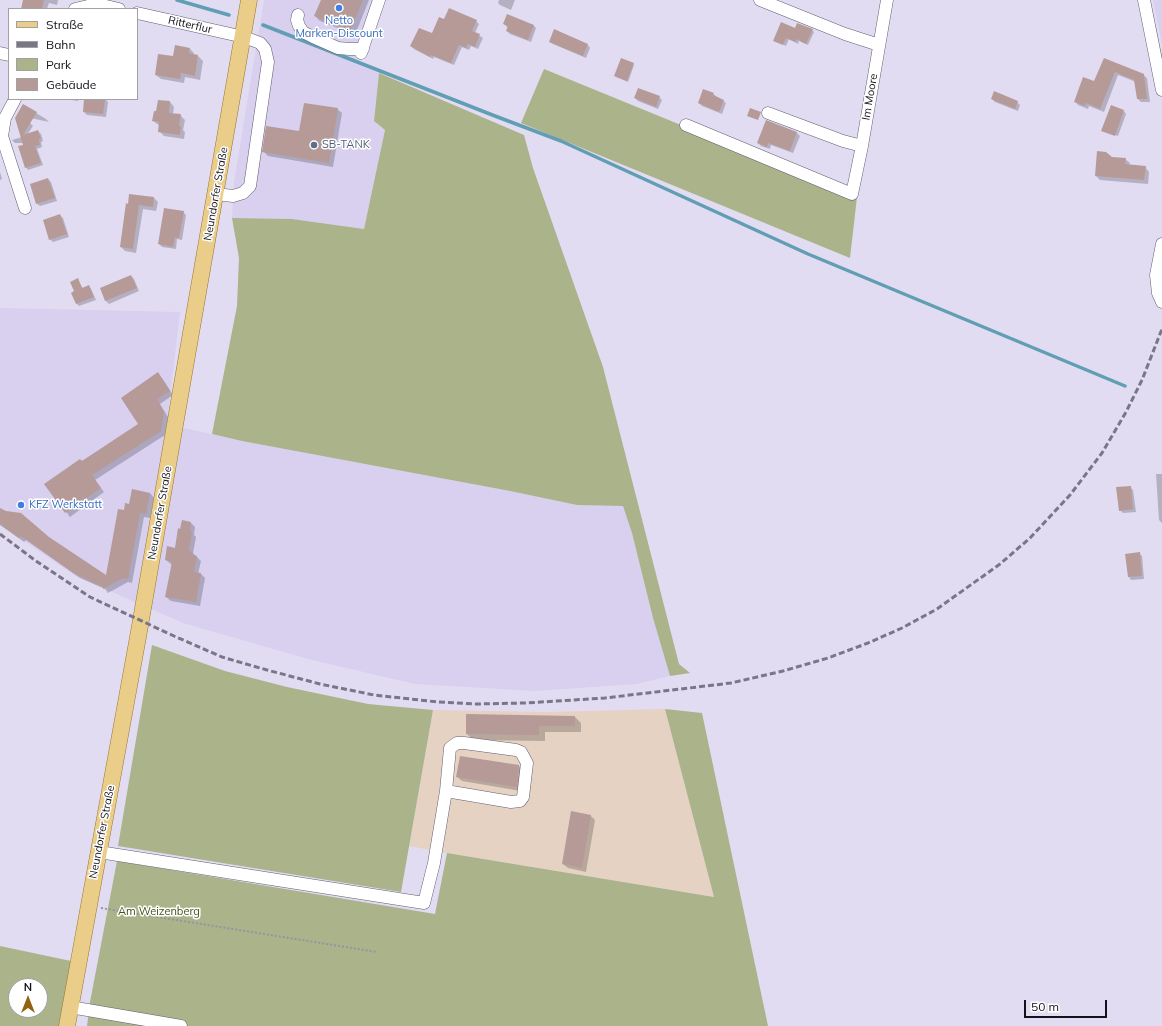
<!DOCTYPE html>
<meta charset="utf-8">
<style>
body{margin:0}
#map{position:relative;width:1162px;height:1026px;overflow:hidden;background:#e2dcf3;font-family:Mulish,sans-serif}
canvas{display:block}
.legend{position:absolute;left:8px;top:8px;width:130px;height:92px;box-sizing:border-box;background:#fff;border:1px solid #a1a0a3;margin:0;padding:5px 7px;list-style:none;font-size:12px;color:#131119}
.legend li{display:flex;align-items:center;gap:8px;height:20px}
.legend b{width:20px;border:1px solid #a1a0a3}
.north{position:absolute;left:8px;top:978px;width:40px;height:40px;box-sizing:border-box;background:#fff;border:1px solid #a1a0a3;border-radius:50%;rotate:0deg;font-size:11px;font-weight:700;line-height:16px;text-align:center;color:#131119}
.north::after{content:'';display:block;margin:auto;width:14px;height:18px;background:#91630e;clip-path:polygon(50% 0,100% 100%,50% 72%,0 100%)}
.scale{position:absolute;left:1024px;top:1000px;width:83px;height:18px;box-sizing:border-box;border:2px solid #131119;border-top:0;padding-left:5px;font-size:12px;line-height:14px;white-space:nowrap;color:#131119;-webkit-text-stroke:3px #fff;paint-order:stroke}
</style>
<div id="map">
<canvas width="1162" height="1026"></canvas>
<ul class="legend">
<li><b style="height:5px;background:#eacd88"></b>Straße</li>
<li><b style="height:5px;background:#7a7685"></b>Bahn</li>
<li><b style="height:11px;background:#aab38a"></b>Park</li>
<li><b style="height:11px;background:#b59a98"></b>Gebäude</li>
</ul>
<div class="north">N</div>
<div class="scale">50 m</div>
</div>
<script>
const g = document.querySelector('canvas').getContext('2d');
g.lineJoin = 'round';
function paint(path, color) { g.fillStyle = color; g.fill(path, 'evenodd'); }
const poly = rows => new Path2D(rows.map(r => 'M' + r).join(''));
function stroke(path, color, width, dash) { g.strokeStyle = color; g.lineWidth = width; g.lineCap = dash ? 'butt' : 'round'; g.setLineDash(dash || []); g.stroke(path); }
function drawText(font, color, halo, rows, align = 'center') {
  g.font = font + ' Mulish,sans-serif'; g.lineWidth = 3; g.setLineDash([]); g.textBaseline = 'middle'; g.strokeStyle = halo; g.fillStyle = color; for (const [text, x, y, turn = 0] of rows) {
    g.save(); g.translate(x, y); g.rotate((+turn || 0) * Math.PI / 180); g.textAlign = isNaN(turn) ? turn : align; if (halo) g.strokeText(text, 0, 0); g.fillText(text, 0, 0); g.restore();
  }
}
const built = poly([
 [264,0,375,0,354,63,379,73,374,121,385,130,364,229,292,219,232,218,234,182],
 [1153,0,1162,0,1162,46,1160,34],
 [0,308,180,312,167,424,242,441,510,491,577,505,623,506,632,533,653,618,670,676,637,684,534,691,415,684,308,659,183,623,87,581,74,575,0,525]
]);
const industrial = poly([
 [665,709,714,897,447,853,409,846,433,710,546,712]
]);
const green = poly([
 [544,69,857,197,850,258,521,123],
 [379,73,524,135,533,168,603,367,679,664,690,673,670,676,653,618,632,533,623,506,577,505,510,491,242,441,212,434,237,306,239,258,232,218,292,219,364,229,385,130,374,121],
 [152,645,225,671,287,687,368,704,433,710,401,892,118,846],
 [665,709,702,713,768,1026,87,1026,90,1002,117,861,435,914,447,853,714,897],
 [0,946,71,961,61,1026,0,1026],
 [16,986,40,986,40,1010,16,1010]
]);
const shadow = poly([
 [24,0,58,0,57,5,49,3,47,9,22,9],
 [322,0,369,0,355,35,320,21,315,16],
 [499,0,515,0,511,10,500,5,498,3],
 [507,16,534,26,536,28,531,42,510,34,507,31,508,28,504,24],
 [445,21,476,21,479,24,475,33,483,38,478,49,471,46,469,50,462,47,454,65,434,57,433,59,414,49,411,46,432,35],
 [795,29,812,30,814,32,808,45,799,41,798,44,789,39,786,46,774,40],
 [550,41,588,45,590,48,586,58,553,44],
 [189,48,194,53,193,55,198,56,203,61,200,80,185,77,184,83,161,79,156,75,174,57],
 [1104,59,1143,75,1147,78,1150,102,1141,102,1138,99,1136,82,1118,75,1104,112,1089,106,1088,109,1078,105,1075,101,1095,82],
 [633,64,634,65,628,82,616,77],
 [713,94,726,103,722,114,702,106,699,103],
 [659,97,662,100,658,109,638,101,635,98],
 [66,99,79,99,78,101],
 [85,99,105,99,108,102,106,117,87,115,84,112],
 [992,99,1017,102,1020,105,1018,111,995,102],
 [170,102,174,107,173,114,180,115,185,120,183,130,185,132,184,139,164,136,159,131,160,126,153,121,157,112],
 [23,105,46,119,49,122,21,116],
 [337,109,342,113,333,167,268,156,264,152,300,133],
 [1124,111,1126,114,1118,136,1104,131,1104,132,1102,130],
 [766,122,797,133,800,136,793,153,771,145,770,149,761,146,758,143],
 [17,123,30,123,33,126,27,135,38,131,41,134,43,141,41,142,42,147,37,149,43,165,28,170,26,167,24,143,15,143,12,140,22,137],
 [1098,152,1112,158,1125,159,1130,163,1129,165,1145,167,1149,172,1148,184,1100,180,1096,176],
 [0,172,2,179,0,180],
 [48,179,51,182,57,201,40,206,37,204],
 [154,198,158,202,156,211,143,209,136,253,125,251,121,247,127,205],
 [183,212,186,215,182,240,177,239,176,249,162,247,159,244],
 [60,215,63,218,69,237,53,242,50,239],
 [131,276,134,279,139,291,109,304,106,301,101,289],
 [78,280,83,289,89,286,91,289,96,300,79,306,77,304,72,293,75,292],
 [162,378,173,395,160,404,168,417,165,435,95,480,104,492,70,517,45,484,140,425],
 [1156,474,1162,474,1162,523,1159,520],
 [1130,487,1133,490,1136,512,1123,513,1120,510],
 [150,493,154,498,150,518,144,517,132,583,128,582,108,593,105,589,80,578,26,540,24,542,0,525,0,509,48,538,106,577,124,511],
 [191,523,195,527,194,535,196,537,193,553,201,561,198,574,201,574,205,578,200,606,171,601,166,597,172,565,166,560,175,549,181,530],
 [1139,553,1142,556,1144,579,1131,580,1129,577],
 [575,717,581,723,581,732,545,732,545,741,473,740,467,734],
 [519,766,523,771,521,791,462,781,457,777],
 [591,816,595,820,586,872,568,868,563,864]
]);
const stream = poly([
 [177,0,229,15],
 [263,25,495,116,561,141,808,254,1125,386]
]);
const building = poly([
 [23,0,44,0,42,9,21,9],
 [321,0,363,0,350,31,314,16],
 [449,8,477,20,472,31,480,34,475,47,468,44,466,48,459,45,451,63,431,55,430,57,410,46,419,28,432,33,439,17,444,19],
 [507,14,534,25,528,40,506,31,508,26,503,24],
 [781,22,795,28,797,23,813,29,806,44,797,39,795,42,786,38,783,45,773,41],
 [554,29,588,44,583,56,549,42],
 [175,45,190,48,189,53,198,55,195,76,181,73,180,79,155,75,158,54,173,56],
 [621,58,634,63,627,81,614,76],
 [1104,58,1144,74,1147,99,1137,99,1134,80,1115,72,1100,109,1086,103,1085,106,1074,102,1083,77,1094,81],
 [638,88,660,96,656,107,634,98],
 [703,89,714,93,713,95,724,100,719,112,698,103],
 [994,91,1018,101,1015,109,991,99],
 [84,99,105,99,103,114,83,112],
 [158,100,170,101,169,113,181,114,179,126,181,126,180,135,158,132,159,122,152,121,154,111,156,111],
 [304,103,338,108,329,163,262,152,266,126,299,131],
 [23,104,37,112,23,135,38,130,41,139,39,139,40,145,35,146,41,163,25,168,18,146,23,145,15,118],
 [1111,105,1124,110,1115,136,1101,131],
 [750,108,761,112,758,120,747,116],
 [766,120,797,132,790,151,768,143,767,147,757,143],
 [1097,151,1106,152,1112,157,1126,158,1125,164,1146,166,1144,180,1095,176],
 [48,178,55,198,36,204,30,184],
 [129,194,154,197,153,207,139,205,133,249,120,247,126,203,128,204],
 [164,208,184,211,179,238,175,237,173,247,158,244],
 [60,214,67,234,49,240,43,220],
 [131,275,137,288,105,301,100,288],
 [78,278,82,288,89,285,94,297,76,304,71,293,74,291,70,282],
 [158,372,170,391,157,399,164,412,161,431,92,475,101,488,65,513,44,484,80,459,82,461,138,424,121,398],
 [1131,486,1133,509,1119,511,1116,487],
 [132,489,150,493,146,514,140,513,128,579,123,578,103,589,103,587,75,574,21,536,19,538,0,524,0,508,6,511,21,513,49,537,106,575,118,509,124,510,125,503,129,504],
 [182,520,191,522,190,531,192,532,189,551,193,552,192,555,197,556,194,572,201,573,196,602,165,597,172,562,165,560,167,546,175,548,178,528,180,529],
 [1140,552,1142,576,1128,577,1125,554],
 [466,714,575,716,575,726,539,726,539,735,466,734],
 [460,756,519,765,517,787,456,777],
 [571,811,591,815,582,868,562,864]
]);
const path = poly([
 [101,908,377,952]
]);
const minor = poly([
 [760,0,845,34,879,45],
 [1144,0,1162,90],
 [75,9,97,4,119,9],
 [137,13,244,37,260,43,265,49,268,62,250,186,243,193,233,196,216,194],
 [298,15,297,20,299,26,303,32,313,37,338,48,349,49,363,49],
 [0,53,9,55],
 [361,53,379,0],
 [15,99,5,118,2,136,25,208],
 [768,113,843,141,862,146],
 [686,125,852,194,862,146,887,0],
 [1162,244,1156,275,1158,293,1162,302],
 [99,852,424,903,434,863,446,791,450,748,457,743,464,743,516,750,521,752,527,763,523,797,520,801,511,802,446,791],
 [70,1007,181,1026]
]);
const major = poly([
 [67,1026,138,637,249,0]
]);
const rail = poly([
 [0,534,36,561,90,597,174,636,222,657,267,670,320,684,374,695,438,702,476,704,526,703,605,698,731,683,783,671,828,658,868,643,902,628,937,609,1000,564,1030,538,1070,495,1102,453,1126,412,1142,380,1162,329]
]);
const markers = [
 [339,8,4,"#3f7fe0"],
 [314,145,4,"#5c6f8a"],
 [21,505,4,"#3f7fe0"]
];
const shopNames = [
 ["Netto",339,21],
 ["Marken-Discount",339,34],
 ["KFZ Werkstatt",29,505,"left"]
];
const streetNames = [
 ["Ritterflur",190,25,13],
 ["Im Moore",870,97,-80],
 ["Neundorfer Straße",216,194,-80],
 ["Neundorfer Straße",160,513,-80],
 ["Neundorfer Straße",102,832,-79]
];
const serviceNames = [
 ["SB-TANK",322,145]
];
const parkNames = [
 ["Am Weizenberg",159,912]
];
paint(built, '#d8d0ee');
paint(industrial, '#e6d2c3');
paint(green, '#aab38a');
paint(shadow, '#0003');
stroke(stream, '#619eb4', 3.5);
paint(building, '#b59a98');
stroke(minor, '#625d71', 13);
stroke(major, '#96752e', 17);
stroke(path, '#9792a4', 2, [2, 2]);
stroke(minor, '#fff', 12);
stroke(major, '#eacd88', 16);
stroke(rail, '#7a7685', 3, [6, 3]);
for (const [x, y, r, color] of markers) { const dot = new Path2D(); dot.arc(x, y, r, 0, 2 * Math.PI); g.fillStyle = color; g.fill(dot); stroke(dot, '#fff', 1.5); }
drawText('11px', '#366cbe', '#fff', shopNames);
drawText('11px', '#131119', '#fff', streetNames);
drawText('11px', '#4e5e75', '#fff', serviceNames, 'left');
drawText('11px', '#454d13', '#fff', parkNames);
</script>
